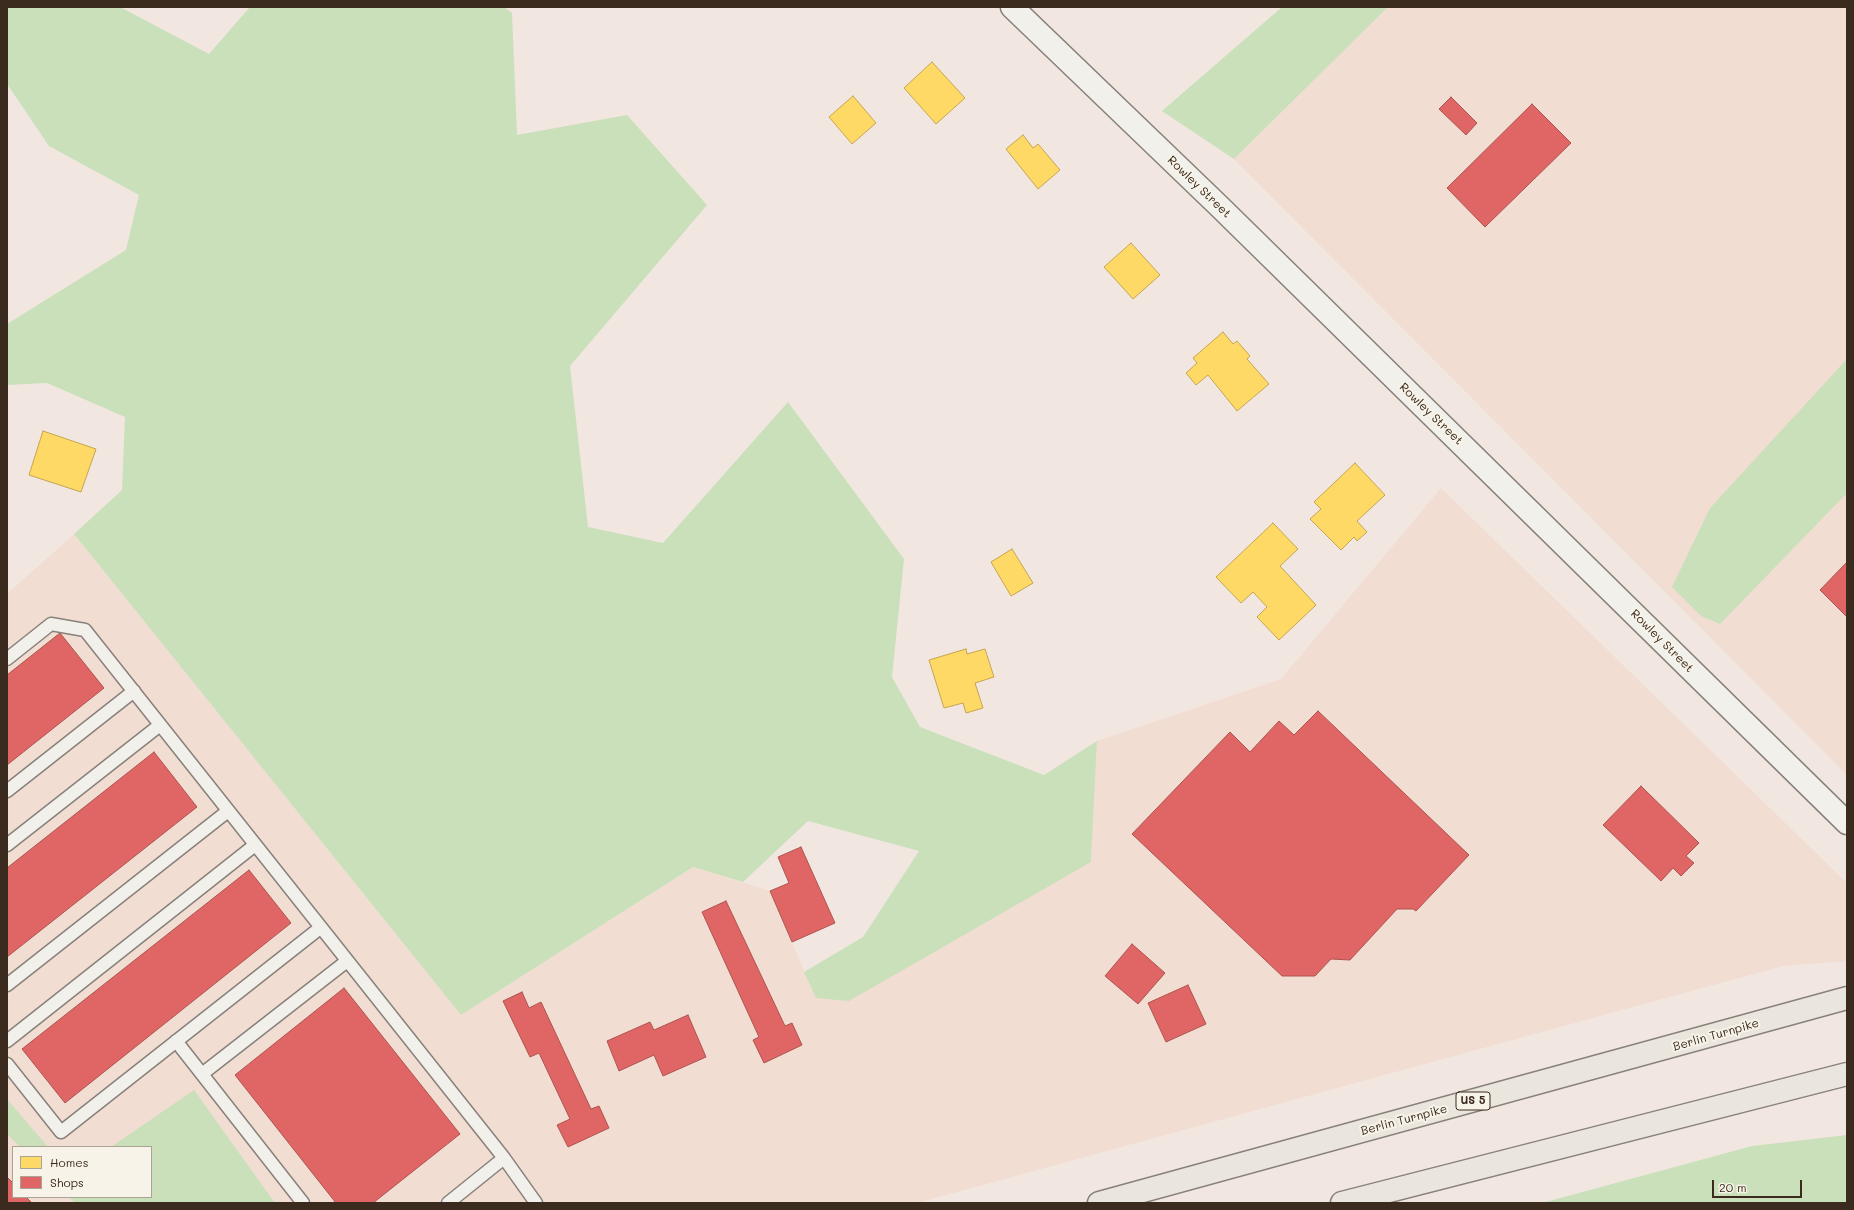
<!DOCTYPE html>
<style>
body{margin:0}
#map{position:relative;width:1854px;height:1210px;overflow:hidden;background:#f1e7e0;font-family:Mali,sans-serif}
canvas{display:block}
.frame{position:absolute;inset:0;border:8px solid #3b2a1e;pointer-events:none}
.legend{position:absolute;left:12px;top:1146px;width:140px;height:52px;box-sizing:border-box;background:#f7f3e8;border:1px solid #aca397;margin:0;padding:5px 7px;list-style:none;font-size:12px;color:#3b2a1e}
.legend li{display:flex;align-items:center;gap:8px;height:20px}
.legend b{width:20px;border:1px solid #aca397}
.scale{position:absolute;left:1712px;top:1180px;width:90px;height:18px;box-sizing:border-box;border:2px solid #3b2a1e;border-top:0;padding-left:5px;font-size:12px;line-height:14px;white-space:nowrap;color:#3b2a1e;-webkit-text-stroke:3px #f7f3e8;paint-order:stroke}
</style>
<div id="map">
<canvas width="1854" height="1210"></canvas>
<div class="frame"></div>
<ul class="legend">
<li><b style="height:11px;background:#ffd966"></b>Homes</li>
<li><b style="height:11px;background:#e06666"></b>Shops</li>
</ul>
<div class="scale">20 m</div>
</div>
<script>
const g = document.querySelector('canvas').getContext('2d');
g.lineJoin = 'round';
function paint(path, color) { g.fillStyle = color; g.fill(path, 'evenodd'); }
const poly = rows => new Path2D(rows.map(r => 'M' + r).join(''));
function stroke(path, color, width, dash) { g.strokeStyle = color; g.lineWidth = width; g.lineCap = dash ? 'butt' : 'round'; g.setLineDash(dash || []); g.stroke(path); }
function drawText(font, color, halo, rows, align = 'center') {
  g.font = font + ' Mali,sans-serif'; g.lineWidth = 4; g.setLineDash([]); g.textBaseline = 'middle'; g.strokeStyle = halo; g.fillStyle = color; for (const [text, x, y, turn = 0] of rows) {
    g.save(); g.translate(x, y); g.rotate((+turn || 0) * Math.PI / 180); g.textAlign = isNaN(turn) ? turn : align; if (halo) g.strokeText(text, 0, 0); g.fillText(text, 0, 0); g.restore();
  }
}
const built = poly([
 [1388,7,1847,7,1847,775,1234,159],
 [1441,488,1847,883,1847,961,1783,966,917,1203,7,1203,7,594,74,534,461,1015,693,867,770,891,816,998,1091,862,1097,741,1281,679],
 [13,1147,151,1147,151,1197,13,1197]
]);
const green = poly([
 [7,7,120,7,209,54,250,7,504,7,512,13,517,135,627,115,707,205,570,366,588,527,663,543,788,402,904,559,892,677,920,727,1044,775,1097,741,1091,862,849,1001,816,998,804,972,863,937,919,851,808,821,743,882,693,867,461,1015,74,534,122,490,125,417,47,383,7,385,7,324,126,250,139,195,49,146,7,84],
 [1282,7,1388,7,1234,159,1162,111],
 [1847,359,1847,493,1720,624,1701,616,1672,587,1710,508],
 [194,1090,275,1203,75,1203,69,1197,151,1197,151,1147,111,1147],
 [7,1099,48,1147,20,1147,7,1134],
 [1847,1135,1847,1203,1542,1203,1752,1146]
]);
const homes = poly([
 [932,62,965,98,936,124,904,88,932,62],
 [853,96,876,123,852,144,829,117,853,96],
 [1023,135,1033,148,1038,144,1060,170,1038,189,1006,149,1023,135],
 [1131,243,1160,275,1133,299,1104,267,1131,243],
 [1223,332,1233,344,1237,341,1250,356,1247,359,1269,384,1237,411,1208,375,1196,385,1186,373,1197,363,1193,358,1223,332],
 [43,431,96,449,81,492,29,475,43,431],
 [1355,463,1385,495,1357,521,1367,532,1357,541,1354,537,1341,550,1310,519,1321,509,1314,502,1355,463],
 [1273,523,1298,549,1280,566,1316,605,1279,640,1257,617,1267,607,1253,592,1241,603,1216,577,1273,523],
 [1012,549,1033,583,1011,596,991,562,1012,549],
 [966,649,967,654,985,649,994,677,975,683,983,708,966,713,963,703,944,708,929,660,966,649]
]);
const shops = poly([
 [1451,97,1477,123,1466,135,1439,109,1451,97],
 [1532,104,1571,143,1485,227,1447,188,1532,104],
 [1847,562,1847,617,1820,590,1847,562],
 [60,633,104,688,7,765,7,675,60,633],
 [1318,711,1469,855,1416,911,1413,909,1397,909,1350,960,1331,959,1315,976,1282,976,1132,834,1230,732,1250,752,1279,721,1294,735,1318,711],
 [154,752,197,807,7,957,7,868,154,752],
 [1641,786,1699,843,1686,856,1694,863,1681,876,1673,868,1661,881,1603,825,1641,786],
 [801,847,835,923,792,942,770,891,789,883,778,857,801,847],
 [249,870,291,923,65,1103,22,1049,249,870],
 [726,901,785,1026,792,1023,802,1045,764,1063,753,1040,759,1037,702,912,726,901],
 [1132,944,1165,973,1138,1004,1105,976,1132,944],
 [1188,985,1206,1024,1166,1042,1148,1003,1188,985],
 [344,988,460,1134,373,1203,336,1203,235,1075,344,988],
 [522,992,529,1008,541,1002,591,1109,599,1106,609,1128,568,1147,557,1125,570,1119,539,1053,530,1057,503,1001,522,992],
 [688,1015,706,1057,663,1076,654,1055,619,1071,607,1041,650,1022,654,1030,688,1015],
 [7,1177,13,1183,13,1197,26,1197,32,1203,7,1203,7,1177]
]);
const service = poly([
 [7,659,51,624,85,630,504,1158,448,1203],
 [7,791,134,691],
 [7,845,160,725],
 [7,985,228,811],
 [7,1041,255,845],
 [176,1041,303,1203],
 [7,1064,61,1132,320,928],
 [202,1074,347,961],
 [504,1158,536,1203]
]);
const tertiary = poly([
 [1012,7,1220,207,1847,823]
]);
const trunk = poly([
 [1099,1203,1847,998],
 [1342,1203,1847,1074]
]);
const shields = [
 [1473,1101,34]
];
const shieldNames = [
 ["US 5",1473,1101]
];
const streetNames = [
 ["Rowley Street",1199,187,44],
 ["Rowley Street",1431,414,44],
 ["Rowley Street",1662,641,45],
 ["Berlin Turnpike",1716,1035,-16],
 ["Berlin Turnpike",1404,1120,-15]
];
paint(built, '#f2ddd2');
paint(green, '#cae0ba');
paint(homes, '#ffd966');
stroke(homes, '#c4a450', 1);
paint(shops, '#e06666');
stroke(shops, '#ae5450', 1);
stroke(service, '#88807a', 15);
stroke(tertiary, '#88807a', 25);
stroke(trunk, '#88807a', 25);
stroke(service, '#f2f0eb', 12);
stroke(tertiary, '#f2f0eb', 22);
stroke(trunk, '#ebe6dd', 22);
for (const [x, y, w] of shields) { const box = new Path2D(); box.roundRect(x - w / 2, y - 9, w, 18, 3); g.fillStyle = '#f7f3e8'; g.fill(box); stroke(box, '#3b2a1e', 1); }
drawText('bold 11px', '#3b2a1e', null, shieldNames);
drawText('12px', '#3b2a1e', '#f7f3e8', streetNames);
</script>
